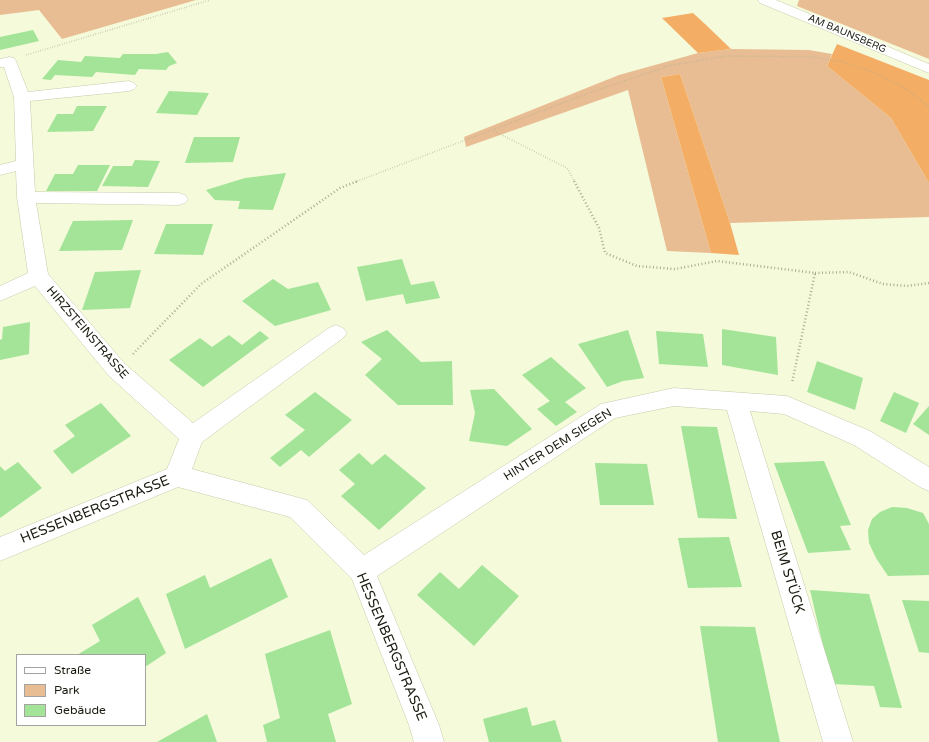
<!DOCTYPE html>
<meta charset="utf-8">
<style>
body{margin:0}
#map{position:relative;width:929px;height:742px;overflow:hidden;background:#f4fada;font-family:"Varela Round",sans-serif}
canvas{display:block}
.legend{position:absolute;left:16px;top:654px;width:130px;height:72px;box-sizing:border-box;background:#fff;border:1px solid #a3a49f;margin:0;padding:5px 7px;list-style:none;font-size:12px;color:#191b10}
.legend li{display:flex;align-items:center;gap:8px;height:20px}
.legend b{width:20px;border:1px solid #a3a49f}
</style>
<div id="map">
<canvas width="929" height="742"></canvas>
<ul class="legend">
<li><b style="height:5px;background:#fff"></b>Straße</li>
<li><b style="height:11px;background:#e9bd93"></b>Park</li>
<li><b style="height:11px;background:#a3e498"></b>Gebäude</li>
</ul>
</div>
<script>
const g = document.querySelector('canvas').getContext('2d');
g.lineJoin = 'round';
function paint(path, color) { g.fillStyle = color; g.fill(path, 'evenodd'); }
const poly = rows => new Path2D(rows.map(r => 'M' + r).join(''));
function stroke(path, color, width, dash) { g.strokeStyle = color; g.lineWidth = width; g.lineCap = dash ? 'butt' : 'round'; g.setLineDash(dash || []); g.stroke(path); }
function drawText(font, color, halo, rows, align = 'center') {
  g.font = font + ' "Varela Round",sans-serif'; g.lineWidth = 3; g.setLineDash([]); g.textBaseline = 'middle'; g.strokeStyle = halo; g.fillStyle = color; for (const [text, x, y, turn = 0] of rows) {
    g.save(); g.translate(x, y); g.rotate((+turn || 0) * Math.PI / 180); g.textAlign = isNaN(turn) ? turn : align; if (halo) g.strokeText(text, 0, 0); g.fillText(text, 0, 0); g.restore();
  }
}
const green = poly([
 [0,0,196,0,62,39,39,10,0,15],
 [799,0,929,0,929,59,797,6],
 [731,49,809,50,832,54,827,66,891,118,929,183,929,217,730,223,680,74,661,77,711,253,667,251,628,90,466,147,464,137,619,75,698,53]
]);
const forest = poly([
 [693,13,705,24,731,49,698,53,662,18],
 [837,44,929,80,929,183,891,118,827,66],
 [680,74,730,223,739,255,711,253,661,77]
]);
const building = poly([
 [33,30,39,41,0,50,0,37],
 [168,52,177,63,169,66,166,70,139,69,135,75,96,72,92,77,55,75,51,80,42,79,58,60,81,62,85,56,120,58,123,54,156,54],
 [169,91,209,93,197,115,156,113],
 [77,106,107,106,93,131,47,132,57,114,73,114],
 [194,137,240,137,233,162,185,163],
 [135,160,160,161,148,187,102,186,113,166,132,166],
 [78,165,110,165,97,191,46,191,55,174,73,174],
 [286,173,273,210,238,209,240,201,215,200,206,190,245,178],
 [133,220,122,250,59,251,73,221],
 [166,224,213,224,203,255,154,254],
 [402,259,411,285,434,281,440,298,406,304,403,294,366,301,357,267],
 [141,270,130,308,82,310,95,272],
 [273,279,288,289,318,282,331,310,275,326,242,301],
 [30,322,29,354,0,360,0,340,2,339,3,327],
 [722,329,776,337,778,375,722,365],
 [387,330,421,362,452,361,453,405,398,405,365,375,382,359,361,342],
 [628,330,644,378,623,381,607,387,578,344],
 [260,331,269,338,203,387,169,360,200,338,212,347,229,335,242,345],
 [656,331,703,334,708,367,659,364],
 [551,357,586,388,565,402,577,412,556,426,537,409,550,401,522,375],
 [817,361,863,378,855,410,807,392],
 [494,389,532,429,507,446,469,441,475,413,470,390],
 [315,392,352,420,309,457,301,450,280,467,270,458,305,430,285,415],
 [894,392,919,403,906,433,880,421],
 [101,403,131,436,72,474,53,451,75,436,65,425],
 [929,406,929,435,913,424],
 [681,426,717,427,737,519,698,518],
 [359,453,372,465,385,454,426,488,379,530,341,496,355,484,339,470],
 [824,461,851,525,840,526,851,550,808,553,774,463],
 [18,462,42,488,0,518,0,466,5,471],
 [595,463,647,464,654,505,600,505],
 [892,507,907,508,923,513,929,524,929,575,888,576,876,558,869,543,868,530,872,519,880,512],
 [729,537,742,587,688,588,678,538],
 [271,558,288,597,185,649,166,594,205,575,210,588],
 [482,565,519,596,474,646,417,595,440,572,459,589],
 [810,590,869,594,902,708,880,707,874,686,832,684],
 [138,597,166,653,145,667,145,655,77,655,100,641,92,625],
 [902,600,929,601,929,653,919,652],
 [700,626,755,627,780,742,718,742],
 [330,630,352,704,328,714,336,742,267,742,263,725,280,718,265,654],
 [527,707,532,726,555,720,562,742,489,742,483,719],
 [207,714,217,742,157,742]
]);
const pathFar1 = poly([
 [26,55,210,0],
 [494,131,567,168,575,182],
 [355,182,589,93,668,66,725,56,812,57,843,62,875,73,905,88,929,107]
]);
const path = poly([
 [574,181,599,228,605,253,637,266,675,269,717,261,815,273,792,383],
 [815,273,849,272,883,284,907,286,929,283],
 [133,354,201,284,340,188,358,181]
]);
const street = poly([
 [9,57,14,58,16,61,28,92,129,81,134,83,137,86,134,89,129,91,30,101,35,192,179,193,185,195,188,199,185,203,179,205,36,203,48,274,125,364,193,423,329,328,336,325,343,328,347,333,343,338,202,442,192,469,307,500,364,555,601,404,674,388,787,396,870,431,929,467,929,491,920,487,854,445,784,414,750,411,853,742,823,742,727,410,674,406,615,418,377,576,439,725,444,742,414,742,409,725,352,579,290,517,178,487,0,561,0,537,167,469,179,439,109,376,35,286,0,301,0,286,28,273,17,197,16,171,0,175,0,165,16,161,14,97,4,67,0,67,0,59,9,57]
]);
const secondary = poly([
 [758,0,776,0,929,64,929,73,760,3,758,0]
]);
const farStreetnames = [
 ["AM BAUNSBERG",847,34,23]
];
const streetNames = [
 ["HIRZSTEINSTRASSE",87,333,49],
 ["HINTER DEM SIEGEN",558,445,-32]
];
const nearStreetnames = [
 ["HESSENBERGSTRASSE",95,510,-22],
 ["BEIM STÜCK",787,572,73],
 ["HESSENBERGSTRASSE",391,647,67]
];
paint(green, '#e9bd93');
paint(forest, '#f4ad65');
paint(building, '#a3e498');
stroke(street, '#c5caac', 1);
stroke(secondary, '#c5caac', 1);
stroke(pathFar1, '#a8ad94', 1.5, [0.5, 2]);
stroke(path, '#a8ad94', 2.5, [1, 2.5]);
paint(street, '#fff');
paint(secondary, '#fff');
drawText('10px', '#191b10', '#fff', farStreetnames);
drawText('12px', '#191b10', '#fff', streetNames);
drawText('14px', '#191b10', '#fff', nearStreetnames);
</script>
